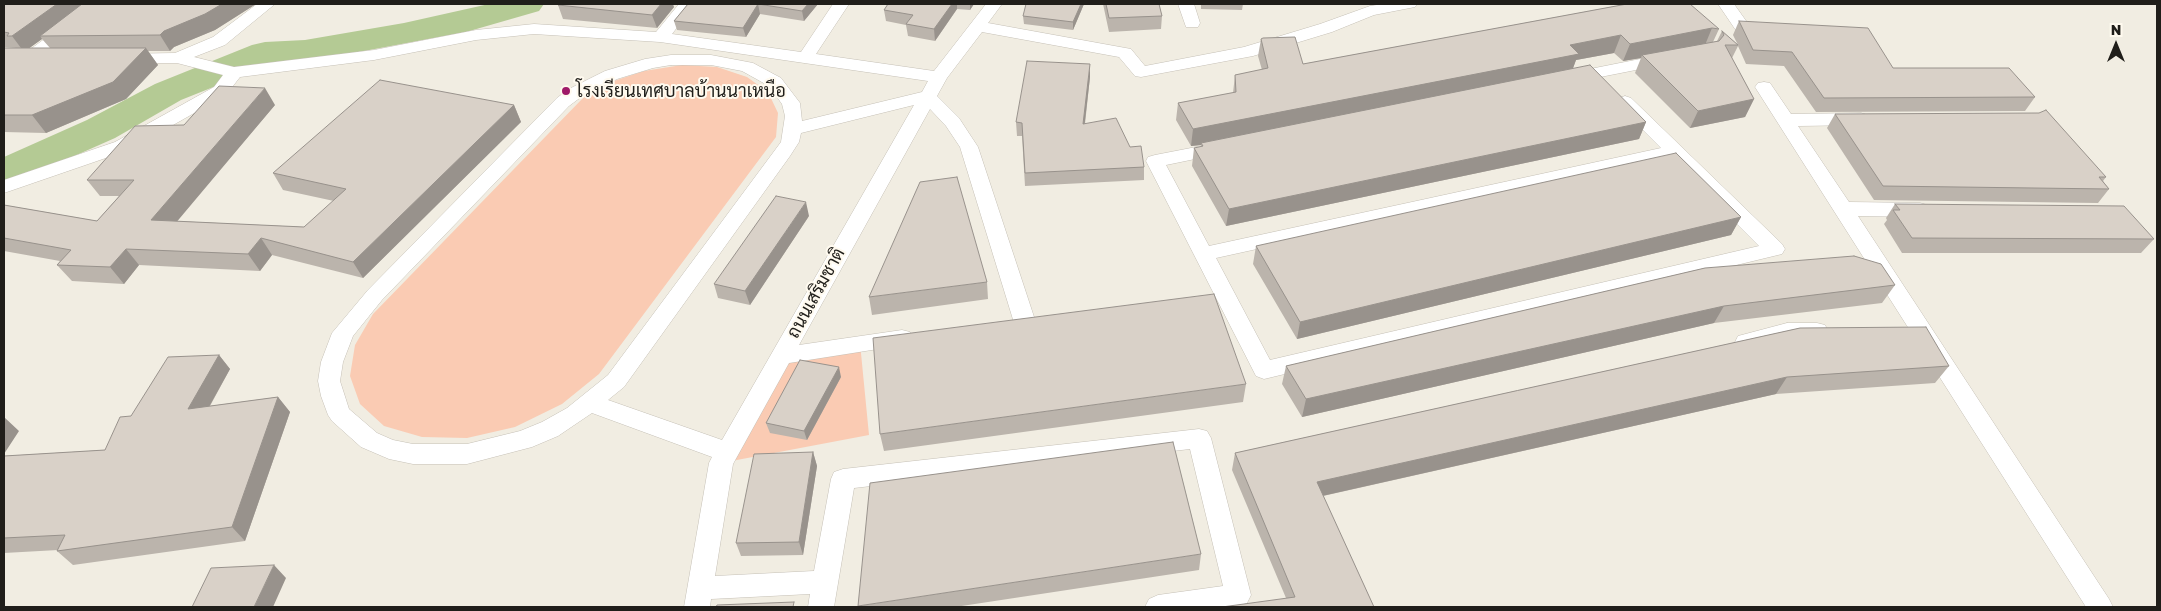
<!DOCTYPE html>
<meta charset="utf-8">
<style>
body{margin:0}
#map{position:relative;width:2161px;height:611px;overflow:hidden;background:#f1ede2;font-family:"Golos Text",sans-serif}
canvas{display:block}
.frame{position:absolute;inset:0;border:5px solid #201e1a;pointer-events:none}
.north{position:absolute;left:2091px;top:20px;width:50px;height:50px;-webkit-text-stroke:4px #fffaef;paint-order:stroke;rotate:0deg;font-size:14px;font-weight:700;line-height:20px;text-align:center;color:#201e1a}
.north::after{content:'';display:block;margin:auto;width:18px;height:22px;background:#201e1a;clip-path:polygon(50% 0,100% 100%,50% 72%,0 100%)}
</style>
<div id="map">
<canvas width="2161" height="611"></canvas>
<div class="frame"></div>
<div class="north">N</div>
</div>
<script>
const g = document.querySelector('canvas').getContext('2d');
g.lineJoin = 'round';
function paint(path, color) { g.fillStyle = color; g.fill(path, 'evenodd'); }
const poly = rows => new Path2D(rows.map(r => 'M' + r).join(''));
function stroke(path, color, width, dash) { g.strokeStyle = color; g.lineWidth = width; g.lineCap = dash ? 'butt' : 'round'; g.setLineDash(dash || []); g.stroke(path); }
function drawText(font, color, halo, rows, align = 'center') {
  g.font = font + ' "Golos Text",Sarabun,sans-serif'; g.lineWidth = 4; g.setLineDash([]); g.textBaseline = 'middle'; g.strokeStyle = halo; g.fillStyle = color; for (const [text, x, y, turn = 0] of rows) {
    g.save(); g.translate(x, y); g.rotate((+turn || 0) * Math.PI / 180); g.textAlign = isNaN(turn) ? turn : align; if (halo) g.strokeText(text, 0, 0); g.fillText(text, 0, 0); g.restore();
  }
}
const green = poly([
 [682,65,717,67,747,77,768,92,778,113,776,137,599,374,562,404,515,427,467,438,422,437,384,426,360,404,350,376,355,345,373,314,583,98,611,82,644,71],
 [860,343,869,435,721,463,781,356]
]);
const river = poly([
 [489,4,544,4,539,11,466,32,305,62,271,64,181,100,115,138,18,181,4,185,4,157,87,120,155,84,252,45,265,42,305,40,404,23,489,4]
]);
const street = poly([
 [92,4,110,4,36,62,24,62,21,58,24,54,92,4],
 [257,4,275,4,225,45,194,57,234,67,374,50,476,30,534,24,656,32,679,4,695,4,672,34,801,52,833,4,849,4,816,54,934,71,986,4,1002,4,988,23,1131,49,1145,66,1244,47,1320,24,1370,6,1383,4,1417,4,1415,7,1374,15,1332,32,1253,56,1141,77,1135,76,1119,57,982,32,947,78,937,96,959,118,978,147,1037,326,1034,332,1026,334,1018,332,1015,326,960,147,946,126,930,109,799,345,902,330,910,332,913,338,910,344,789,363,733,464,715,576,814,571,831,479,834,472,843,469,1199,429,1207,431,1211,438,1251,595,1247,603,1234,607,1145,607,1149,599,1158,595,1223,586,1190,449,854,488,834,607,808,607,810,594,711,599,710,607,684,607,709,463,712,457,592,413,558,436,532,447,467,464,413,464,389,459,361,447,332,421,328,415,321,396,318,381,321,362,332,333,368,290,557,98,569,89,605,71,645,59,671,55,711,55,753,63,781,78,800,103,802,121,922,92,928,81,660,42,534,34,476,40,374,60,240,77,226,95,129,150,4,193,4,180,115,142,214,87,223,75,177,63,124,63,118,62,115,58,118,54,175,53,213,37,257,4],
 [671,65,711,65,742,71,769,86,782,104,785,116,781,142,608,375,567,408,542,422,520,431,467,444,413,444,393,440,377,433,349,409,340,381,343,362,353,336,382,300,569,106,581,97,617,79,653,68,671,65],
 [914,105,722,440,608,400,624,387,790,156,799,142,801,133,914,105],
 [1178,4,1194,4,1200,23,1198,27,1186,27,1178,4],
 [1718,4,1734,4,1749,25,1747,29,1735,29,1718,4],
 [1665,54,1671,55,1674,59,1671,63,1570,83,1564,82,1561,78,1564,74,1570,73,1665,54],
 [1764,82,1770,83,1791,114,1861,113,1867,115,1870,119,1867,123,1861,125,1798,126,1849,202,1920,203,1927,205,1930,210,1927,215,1920,217,1858,216,2109,599,2113,607,2086,607,1755,87,1758,83,1764,82],
 [1625,96,1631,98,1782,244,1785,249,1782,254,1264,379,1256,376,1146,161,1148,157,1155,155,1222,142,1229,144,1231,148,1229,152,1166,165,1209,246,1661,148,1619,106,1616,102,1619,98,1625,96],
 [1671,158,1759,246,1270,360,1216,258,1671,158],
 [1787,323,1817,323,1825,325,1828,331,1825,337,1817,339,1787,339,1746,350,1738,348,1735,342,1738,336,1787,323]
]);
const wall = poly([
 [4,4,256,4,215,30,174,47,170,51,148,51,158,65,126,99,46,133,4,132,4,48,16,48,4,47],
 [42,39,50,48,29,48],
 [688,4,818,4,804,21,760,14,746,37,677,30,674,21],
 [888,4,974,4,970,10,957,9,935,41,908,36,906,25,886,21,884,10],
 [1084,4,1073,30,1024,24,1023,16],
 [1103,4,1159,4,1162,16,1161,29,1109,32],
 [1201,4,1243,4,1242,10,1201,9],
 [1627,4,1719,29,1713,42,1717,41,1722,31,1738,45,1733,35,1739,21,1893,68,2035,97,2025,111,1816,112,1784,66,1746,64,1738,46,1732,58,1754,99,1745,117,1690,128,1635,73,1641,58,1623,61,1614,53,1576,60,1573,68,1646,122,1639,139,1226,226,1192,166,1194,148,1201,147,1201,145,1191,146,1176,120,1178,103,1233,93,1235,75,1262,70,1258,56,1261,39,1303,64],
 [558,5,674,7,657,28,563,19],
 [1090,77,1085,124,1144,167,1144,180,1025,186,1022,136,1017,136,1016,122],
 [275,105,176,221,304,227,334,201,283,190,273,173,514,105,521,122,363,278,272,255,260,271,139,265,124,284,72,281,57,265,60,261,4,251,4,205,97,221,119,196,100,196,87,180,184,125],
 [1835,114,2106,177,2103,181,2109,189,2098,203,1874,200,1827,128],
 [1895,204,2154,239,2141,253,1902,253,1884,224,1887,220,1886,218],
 [809,216,750,305,718,298,714,284],
 [1741,217,1731,235,1297,339,1253,264,1256,246],
 [1705,268,1895,285,1882,303,1714,323,1302,417,1282,384,1286,366],
 [987,282,988,299,872,315,869,297],
 [1800,328,1949,366,1935,383,1776,394,1323,496,1374,607,1286,598,1232,470,1235,453],
 [219,355,230,369,210,406,278,397,290,412,245,541,73,565,57,551,58,550,4,553,4,456,105,450,131,416],
 [841,377,807,440,770,433,766,423],
 [1246,384,1243,402,884,451,880,434],
 [813,452,817,466,803,555,741,556,736,543],
 [1201,554,1199,570,955,607,859,607,858,606]
]);
const shadedWall = poly([
 [57,4,90,4,40,36,42,39,24,52,12,36],
 [222,4,256,4,215,30,174,47,170,51,160,35,164,31],
 [661,4,673,4,674,7,657,28,652,15],
 [758,4,760,14,746,37,743,28],
 [808,4,818,4,804,21,802,11],
 [952,4,957,4,957,9,935,41,934,29],
 [970,4,974,4,970,10],
 [1081,4,1084,4,1073,30,1073,22],
 [1712,28,1705,45,1642,55,1641,58,1623,61,1630,44],
 [1621,35,1614,53,1576,60,1572,71,1201,143,1201,145,1191,146,1193,129,1570,45],
 [146,48,158,65,126,99,46,133,32,115],
 [1090,64,1090,77,1083,138,1083,124],
 [265,88,275,105,164,237,151,220],
 [1754,99,1745,117,1690,128,1698,111],
 [514,105,521,122,363,278,353,262],
 [1646,122,1639,139,1226,226,1229,209],
 [806,202,809,216,750,305,745,291],
 [1741,217,1731,235,1297,339,1300,322],
 [261,238,272,255,260,271,248,254],
 [126,249,139,265,124,284,110,267],
 [1724,306,1714,323,1302,417,1306,399],
 [219,355,230,369,200,423,188,409],
 [839,367,841,377,807,440,804,431],
 [1787,377,1776,394,1313,498,1317,482],
 [278,397,290,412,245,541,232,527],
 [4,417,19,431,4,454],
 [813,452,817,466,803,555,799,542],
 [274,565,286,578,273,607,254,607]
]);
const building = poly([
 [4,4,57,4,12,36,7,36,9,33,4,32,4,4],
 [82,4,222,4,205,14,164,31,160,35,40,36,82,4],
 [560,4,661,4,652,15,558,5,560,4],
 [688,4,808,4,802,11,758,4,743,28,674,21,688,4],
 [888,4,952,4,934,29,906,24,913,15,884,10,888,4],
 [1026,4,1081,4,1073,22,1023,16,1026,4],
 [1106,4,1159,4,1162,16,1109,18,1106,4],
 [1627,4,1690,4,1719,29,1712,28,1630,44,1621,35,1570,45,1579,54,1193,129,1178,103,1236,92,1235,75,1268,68,1261,39,1263,38,1295,37,1303,64,1627,4],
 [1739,21,1868,28,1893,68,2009,68,2035,97,1824,98,1792,52,1753,50,1739,21],
 [1722,31,1738,45,1725,45,1754,99,1698,111,1642,55,1719,41,1724,35,1722,31],
 [4,48,146,48,113,82,32,115,4,115,4,48],
 [1027,61,1090,64,1083,124,1116,118,1130,147,1141,146,1144,167,1025,173,1022,123,1016,122,1027,61],
 [1590,65,1646,122,1229,209,1194,148,1203,146,1201,143,1590,65],
 [380,80,514,105,353,262,261,238,248,254,126,249,110,267,57,265,71,250,4,238,4,205,97,221,134,180,87,180,135,126,184,125,219,86,265,88,151,220,304,227,346,189,273,173,380,80],
 [2046,110,2106,177,2099,177,2109,189,1883,186,1835,114,2039,113,2046,110],
 [1676,153,1741,217,1300,322,1256,246,1676,153],
 [957,177,987,282,869,297,920,182,957,177],
 [776,196,806,202,745,291,714,284,776,196],
 [1895,204,2124,206,2154,239,1912,238,1893,210,1900,210,1895,204],
 [1854,256,1881,264,1895,285,1724,306,1306,399,1286,366,1705,268,1854,256],
 [1214,294,1246,384,880,434,873,338,1214,294],
 [1926,327,1949,366,1787,377,1317,482,1374,607,1222,607,1295,597,1235,453,1800,328,1926,327],
 [219,355,188,409,278,397,232,527,57,551,65,535,4,538,4,456,105,450,120,417,131,416,168,357,219,355],
 [800,360,839,367,804,431,766,423,800,360],
 [1173,442,1201,554,858,606,870,483,1173,442],
 [813,452,799,542,736,543,754,454,813,452],
 [274,565,254,607,192,607,211,568,274,565],
 [794,602,793,607,716,607,717,605,794,602]
]);
const markers = [
 [566,91,5,"#9f1a69"]
];
const poiNames = [
 ["โรงเรียนเทศบาลบ้านนาเหนือ",576,91]
];
const streetNames = [
 ["ถนนเสริมชาติ",816,293,-61]
];
paint(green, '#facbb3');
paint(river, '#b4ca94');
stroke(street, '#c5c0b6', 1);
paint(street, '#fff');
paint(wall, '#bbb4ac');
paint(shadedWall, '#98928c');
paint(building, '#d9d1c8');
stroke(building, '#98928c', 1);
for (const [x, y, r, color] of markers) { const dot = new Path2D(); dot.arc(x, y, r, 0, 2 * Math.PI); g.fillStyle = color; g.fill(dot); stroke(dot, '#fffaef', 2); }
drawText('18px', '#201e1a', '#fffaef', poiNames, 'left');
drawText('18px', '#201e1a', '#fffaef', streetNames);
</script>
